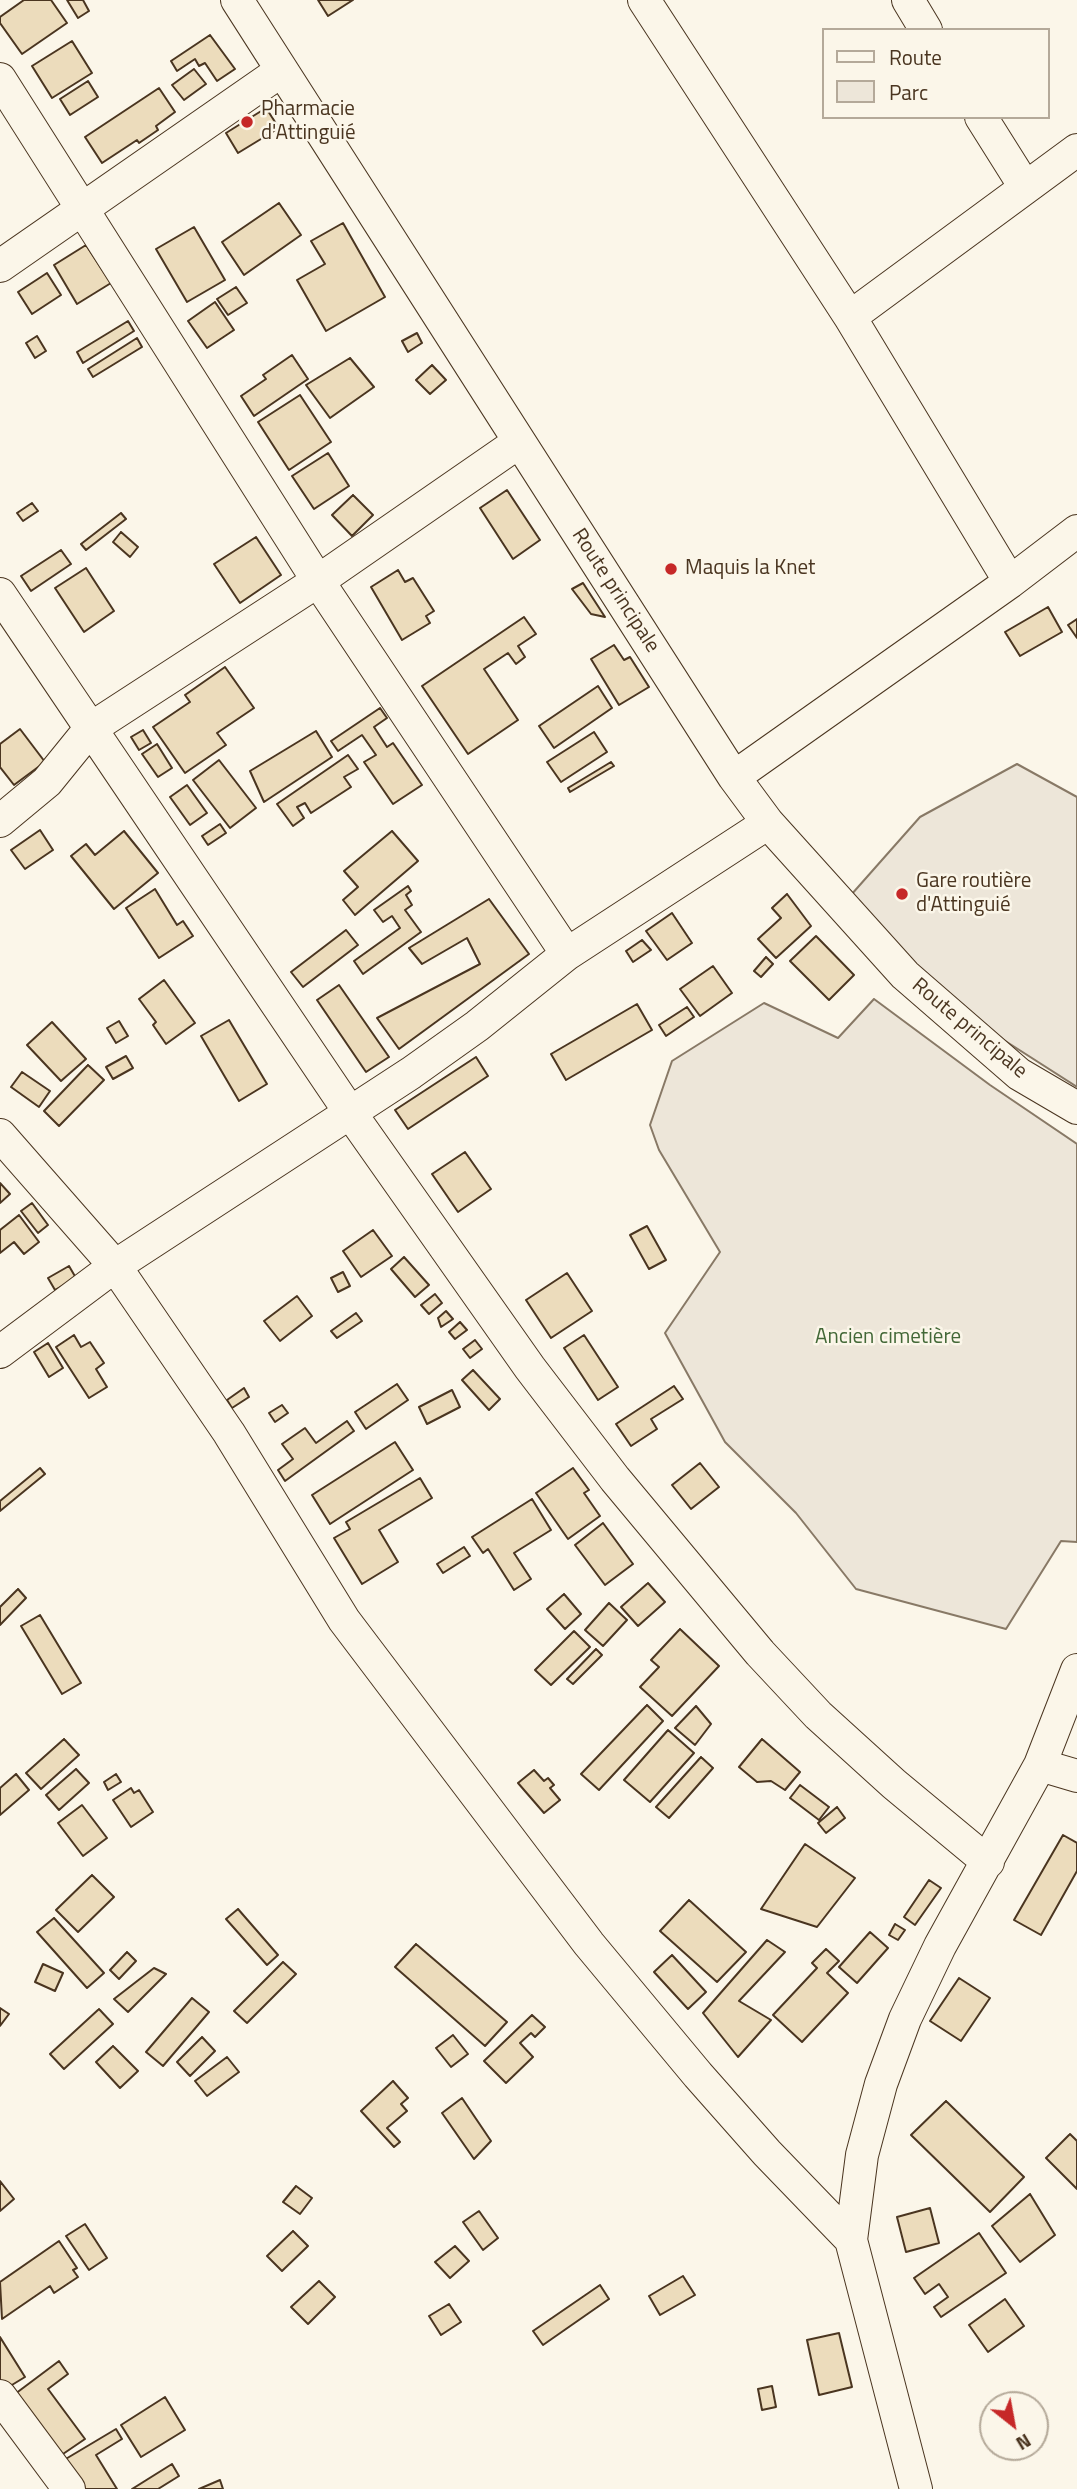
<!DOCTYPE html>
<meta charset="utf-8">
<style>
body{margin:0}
#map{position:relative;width:1077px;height:2489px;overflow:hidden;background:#fbf6e9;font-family:"Titillium Web",sans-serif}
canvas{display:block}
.legend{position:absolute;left:822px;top:28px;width:228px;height:91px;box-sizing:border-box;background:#fbf6e9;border:2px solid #b4a999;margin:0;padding:9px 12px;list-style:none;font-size:21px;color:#4a3520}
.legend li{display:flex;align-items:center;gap:14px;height:35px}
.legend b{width:35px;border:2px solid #b4a999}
.north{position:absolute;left:979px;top:2391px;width:70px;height:70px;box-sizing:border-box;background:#fbf6e9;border:2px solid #b4a999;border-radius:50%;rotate:149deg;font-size:19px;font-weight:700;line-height:28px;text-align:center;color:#4a3520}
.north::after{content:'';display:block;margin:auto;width:24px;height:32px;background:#c62828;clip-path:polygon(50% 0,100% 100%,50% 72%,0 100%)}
</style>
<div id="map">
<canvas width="1077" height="2489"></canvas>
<ul class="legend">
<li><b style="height:9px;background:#fbf6e9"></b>Route</li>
<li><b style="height:19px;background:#ede6d9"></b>Parc</li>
</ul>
<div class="north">N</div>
</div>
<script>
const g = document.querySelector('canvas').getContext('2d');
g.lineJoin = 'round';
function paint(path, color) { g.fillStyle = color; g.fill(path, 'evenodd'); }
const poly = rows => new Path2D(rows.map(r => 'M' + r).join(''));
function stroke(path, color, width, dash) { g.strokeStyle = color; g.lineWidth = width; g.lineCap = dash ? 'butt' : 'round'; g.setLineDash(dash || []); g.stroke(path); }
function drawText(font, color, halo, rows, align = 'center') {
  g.font = font + ' "Titillium Web",sans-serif'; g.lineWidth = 5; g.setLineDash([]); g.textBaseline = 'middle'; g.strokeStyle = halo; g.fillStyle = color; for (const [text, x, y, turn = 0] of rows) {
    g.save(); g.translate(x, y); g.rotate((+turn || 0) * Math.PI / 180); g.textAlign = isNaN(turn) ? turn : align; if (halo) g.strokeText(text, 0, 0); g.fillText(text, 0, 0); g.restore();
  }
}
const green = poly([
 [1017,764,1077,797,1077,1087,960,1012,851,895,920,817,1017,764],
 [874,999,990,1085,1077,1144,1077,1542,1061,1541,1006,1629,856,1589,796,1513,725,1442,665,1333,720,1252,659,1150,650,1125,672,1061,764,1003,838,1038,874,999]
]);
const building = poly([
 [24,0,51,0,67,23,22,54,0,23,0,17,24,0],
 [67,0,83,0,89,11,78,18,67,0],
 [318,0,353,0,328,16,318,0],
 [210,35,235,69,217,81,205,63,199,66,195,59,177,71,171,61,210,35],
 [72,41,92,73,52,98,32,66,72,41],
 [194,69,206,84,184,100,172,85,194,69],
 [88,81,98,97,70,115,60,99,88,81],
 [159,88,175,112,156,126,158,130,139,143,137,140,102,163,85,137,159,88],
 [266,108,279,128,238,153,226,133,266,108],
 [279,203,301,235,244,275,222,242,279,203],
 [343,223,385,297,326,331,297,280,325,264,311,241,343,223],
 [194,227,225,280,187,302,156,249,194,227],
 [86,245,111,283,77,304,54,265,86,245],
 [47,273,61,295,32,314,18,292,47,273],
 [236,287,247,303,228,315,217,299,236,287],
 [215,302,234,330,207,348,188,321,215,302],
 [128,321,134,331,83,363,77,352,128,321],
 [417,333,422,343,408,352,402,341,417,333],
 [37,336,46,351,35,358,26,343,37,336],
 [137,338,142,347,93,377,88,369,137,338],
 [292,355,308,379,254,416,241,396,266,379,263,375,292,355],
 [350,358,374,387,330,418,306,385,350,358],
 [432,365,446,380,430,394,416,380,432,365],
 [300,395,331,442,289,470,258,422,300,395],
 [328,453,349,486,314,509,292,476,328,453],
 [507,490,540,540,513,559,480,508,507,490],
 [353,495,373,515,352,536,332,515,353,495],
 [32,503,38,511,23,521,17,513,32,503],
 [121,513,126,519,86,550,81,544,121,513],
 [121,532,138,547,130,557,113,542,121,532],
 [256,537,281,575,240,603,214,564,256,537],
 [61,550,71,564,31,591,21,576,61,550],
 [86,568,114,611,84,632,55,588,86,568],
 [398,570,405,582,413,578,434,611,426,616,430,623,402,640,371,587,398,570],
 [583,583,605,617,591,614,572,589,583,583],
 [1048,607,1062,632,1020,656,1005,632,1048,607],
 [524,617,536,634,518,646,525,657,516,664,508,653,484,669,518,720,468,754,422,686,524,617],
 [1077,619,1077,638,1068,625,1077,619],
 [614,645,624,660,630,657,649,687,619,705,591,659,614,645],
 [225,667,254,708,217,733,226,745,185,773,153,727,190,702,185,695,225,667],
 [598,686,612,708,554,748,539,726,598,686],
 [380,708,387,718,374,727,387,747,393,743,422,785,393,804,364,762,376,755,362,735,338,751,331,741,380,708],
 [20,729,45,762,14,785,0,767,0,744,20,729],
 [143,730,151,743,139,750,131,737,143,730],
 [316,731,332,757,264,802,250,771,316,731],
 [594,732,607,752,561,782,547,762,594,732],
 [157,744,172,768,158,777,142,754,157,744],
 [348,755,358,769,344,777,351,787,311,813,305,803,297,807,304,818,293,826,277,804,348,755],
 [219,760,256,808,230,828,193,780,219,760],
 [611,762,614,766,570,792,568,788,611,762],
 [187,785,207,813,190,825,170,797,187,785],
 [220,824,226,833,208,845,202,836,220,824],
 [40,830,53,850,25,869,11,850,40,830],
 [124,831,158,873,114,909,71,856,86,844,95,855,124,831],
 [392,831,418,861,355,915,343,900,358,887,344,871,392,831],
 [408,886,411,891,406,895,412,905,405,910,421,932,363,974,354,961,400,928,392,916,383,922,374,910,408,886],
 [155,889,177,925,183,921,193,936,159,958,126,908,155,889],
 [787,894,811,926,776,958,758,939,781,918,772,908,787,894],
 [489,899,529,954,399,1049,377,1018,480,964,467,938,422,964,409,948,489,899],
 [672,913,692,943,667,960,646,931,672,913],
 [346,930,358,945,303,987,291,972,346,930],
 [816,936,854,975,829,1000,790,961,816,936],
 [642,940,651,950,633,962,626,951,642,940],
 [766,957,773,964,761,977,754,971,766,957],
 [713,966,732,993,700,1016,680,989,713,966],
 [164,980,195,1023,166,1044,153,1025,156,1022,139,999,164,980],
 [339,985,389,1057,366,1072,317,1000,339,985],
 [637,1004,652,1030,566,1080,551,1054,637,1004],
 [687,1007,694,1017,666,1036,659,1025,687,1007],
 [229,1020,267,1084,239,1101,201,1036,229,1020],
 [119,1021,128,1036,116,1043,107,1028,119,1021],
 [52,1022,86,1059,61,1081,27,1045,52,1022],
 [126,1056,133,1068,113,1079,106,1067,126,1056],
 [476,1057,488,1076,408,1129,395,1110,476,1057],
 [88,1065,104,1080,59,1126,44,1111,88,1065],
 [22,1072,50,1091,39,1107,11,1087,22,1072],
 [465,1152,491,1189,458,1212,432,1174,465,1152],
 [0,1183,10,1194,0,1203,0,1183],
 [32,1203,48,1225,38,1233,21,1211,32,1203],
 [19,1215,39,1242,24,1254,14,1242,0,1253,0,1230,19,1215],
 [647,1226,666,1260,649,1269,630,1235,647,1226],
 [373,1230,392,1256,361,1277,343,1251,373,1230],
 [404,1257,429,1285,415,1297,391,1269,404,1257],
 [69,1266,76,1278,55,1290,48,1278,69,1266],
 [343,1272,350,1286,338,1292,331,1278,343,1272],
 [567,1273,592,1311,551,1338,526,1300,567,1273],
 [435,1294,442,1303,429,1314,421,1305,435,1294],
 [297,1296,312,1316,280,1341,264,1321,297,1296],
 [446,1311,453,1319,441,1327,438,1318,446,1311],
 [356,1313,362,1321,337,1338,331,1331,356,1313],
 [460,1322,467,1330,455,1339,449,1332,460,1322],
 [74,1335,81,1347,90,1342,104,1363,96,1369,107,1387,89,1398,56,1347,74,1335],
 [584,1335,618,1387,598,1400,564,1348,584,1335],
 [475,1340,482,1349,470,1358,463,1349,475,1340],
 [48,1343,63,1368,49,1377,34,1352,48,1343],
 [473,1370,500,1399,489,1410,462,1380,473,1370],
 [397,1384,408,1400,366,1429,355,1412,397,1384],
 [674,1386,683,1399,651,1419,657,1429,631,1446,616,1424,674,1386],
 [244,1388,249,1397,232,1408,227,1400,244,1388],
 [452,1390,460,1407,427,1424,419,1407,452,1390],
 [282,1405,288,1413,275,1422,269,1413,282,1405],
 [347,1421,354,1431,285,1481,278,1470,293,1459,282,1444,305,1428,316,1443,347,1421],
 [395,1442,413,1470,330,1524,312,1495,395,1442],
 [700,1463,719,1487,691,1509,672,1485,700,1463],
 [40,1468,45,1474,0,1511,0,1501,40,1468],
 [573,1468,589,1490,584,1493,600,1516,568,1539,536,1493,573,1468],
 [420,1478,432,1498,379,1530,398,1562,362,1584,334,1538,350,1529,346,1522,420,1478],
 [532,1499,551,1530,514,1553,531,1579,514,1590,488,1549,483,1553,472,1537,532,1499],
 [603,1523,633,1564,605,1585,575,1545,603,1523],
 [464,1547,470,1556,443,1573,437,1564,464,1547],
 [648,1583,665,1602,638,1626,621,1607,648,1583],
 [18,1589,26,1598,0,1625,0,1607,18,1589],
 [564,1594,581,1614,565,1629,547,1609,564,1594],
 [609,1603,627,1620,603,1646,585,1630,609,1603],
 [40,1615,81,1683,62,1694,21,1626,40,1615],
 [680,1629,719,1666,672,1716,640,1687,659,1667,651,1660,680,1629],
 [574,1631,590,1647,551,1685,535,1670,574,1631],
 [596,1649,602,1655,573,1684,567,1679,596,1649],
 [647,1705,663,1721,599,1790,581,1774,647,1705],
 [696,1706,711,1724,695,1745,675,1728,696,1706],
 [668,1730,694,1753,650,1802,624,1780,668,1730],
 [64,1739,79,1755,41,1789,26,1773,64,1739],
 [762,1739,800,1772,785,1790,771,1781,757,1782,739,1767,762,1739],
 [701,1757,713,1768,669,1818,656,1807,701,1757],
 [76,1769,89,1783,59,1810,46,1795,76,1769],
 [534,1770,544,1781,548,1778,554,1785,550,1788,560,1800,544,1813,518,1783,534,1770],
 [16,1774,29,1790,0,1815,0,1788,16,1774],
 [116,1774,121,1782,108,1790,104,1782,116,1774],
 [800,1785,829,1807,819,1820,790,1798,800,1785],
 [131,1788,134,1793,139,1790,153,1812,131,1827,113,1800,131,1788],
 [82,1805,107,1838,83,1856,58,1823,82,1805],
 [837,1807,845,1818,826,1833,818,1823,837,1807],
 [1063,1835,1077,1843,1077,1871,1041,1935,1014,1920,1063,1835],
 [805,1844,855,1878,817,1927,761,1909,805,1844],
 [92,1875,114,1897,78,1932,56,1910,92,1875],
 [929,1880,941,1888,915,1925,904,1917,929,1880],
 [689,1900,746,1952,717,1982,660,1931,689,1900],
 [238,1909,278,1955,267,1965,226,1919,238,1909],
 [54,1918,104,1973,87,1988,37,1932,54,1918],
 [895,1924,905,1930,898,1940,889,1935,895,1924],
 [870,1932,888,1948,857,1983,839,1967,870,1932],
 [767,1940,785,1952,739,2001,771,2020,738,2057,703,2013,767,1940],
 [416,1944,507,2022,485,2046,395,1967,416,1944],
 [826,1949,839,1961,827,1973,848,1993,802,2042,773,2015,817,1968,812,1963,826,1949],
 [127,1952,136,1961,119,1979,110,1970,127,1952],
 [672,1955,706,1992,688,2009,654,1972,672,1955],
 [283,1962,296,1974,247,2023,234,2011,283,1962],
 [43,1964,63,1973,55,1991,35,1982,43,1964],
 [154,1968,166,1974,128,2012,114,1999,154,1968],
 [959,1978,990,1998,961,2041,930,2021,959,1978],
 [192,1998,209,2012,163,2066,146,2052,192,1998],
 [0,2008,9,2014,0,2026,0,2008],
 [99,2009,113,2024,64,2069,50,2054,99,2009],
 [532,2015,545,2027,535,2037,531,2033,520,2043,533,2057,506,2083,484,2061,532,2015],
 [453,2035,468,2054,451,2067,436,2048,453,2035],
 [202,2037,215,2051,190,2076,177,2062,202,2037],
 [113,2046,138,2071,120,2088,96,2062,113,2046],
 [227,2057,239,2072,207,2096,195,2081,227,2057],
 [393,2081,408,2098,401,2104,407,2111,387,2128,400,2142,394,2147,361,2111,393,2081],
 [462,2098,491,2141,474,2159,442,2113,462,2098],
 [946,2101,1024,2177,990,2212,911,2135,946,2101],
 [1070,2134,1077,2141,1077,2189,1046,2158,1070,2134],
 [0,2181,14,2199,0,2211,0,2181],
 [296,2186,312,2198,300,2214,283,2202,296,2186],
 [1030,2194,1055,2235,1020,2262,992,2226,1030,2194],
 [930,2208,939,2243,906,2252,897,2217,930,2208],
 [479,2211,498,2238,483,2250,463,2222,479,2211],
 [85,2224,107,2258,89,2270,66,2236,85,2224],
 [293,2231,308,2246,282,2271,267,2256,293,2231],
 [979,2233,1006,2273,941,2317,934,2307,948,2297,939,2284,925,2294,914,2278,979,2233],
 [59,2241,77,2268,73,2270,78,2277,54,2293,50,2286,2,2319,0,2282,59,2241],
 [455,2246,469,2261,450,2278,435,2262,455,2246],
 [683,2276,695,2295,660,2315,649,2296,683,2276],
 [319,2281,335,2297,308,2324,291,2307,319,2281],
 [600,2285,609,2299,543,2345,533,2331,600,2285],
 [1005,2299,1024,2326,988,2352,969,2325,1005,2299],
 [449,2304,461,2322,441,2335,429,2316,449,2304],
 [839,2333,852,2387,819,2395,807,2340,839,2333],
 [0,2337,25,2377,2,2391,0,2388,0,2337],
 [59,2361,68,2374,48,2389,85,2439,60,2456,15,2394,59,2361],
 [772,2386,776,2407,762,2410,758,2389,772,2386],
 [165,2397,185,2430,141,2457,121,2425,165,2397],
 [116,2429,122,2439,96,2455,117,2489,81,2489,64,2460,116,2429],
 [172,2464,179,2476,158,2489,132,2489,172,2464],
 [220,2480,223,2489,199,2489,220,2480]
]);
const minor = poly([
 [237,0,734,777,768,823,905,975,1019,1074,1077,1108],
 [644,0,850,317,1010,582],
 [908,0,926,30],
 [0,79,318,581,567,954],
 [981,117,1025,187],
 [0,266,281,71],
 [850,317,1077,150],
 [0,594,349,1111,530,1368,615,1479,760,1653,818,1715,894,1784,988,1862],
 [734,777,1010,582,1077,531],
 [0,821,47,782,90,729,318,581,519,442],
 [0,1135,115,1266,229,1433,344,1620,589,1944,698,2075,767,2153,851,2240],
 [0,1352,115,1266,411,1073,477,1026,567,954,768,823],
 [1040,1765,1077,1776],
 [0,2396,69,2489],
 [916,2489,851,2240,862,2155,881,2084,905,2019,940,1946,1040,1765,1077,1670]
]);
const markers = [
 [247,122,7,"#c62828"],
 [671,569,7,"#c62828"],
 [902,894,7,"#c62828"]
];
const poiNames = [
 ["Pharmacie",261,110],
 ["d'Attinguié",261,134],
 ["Maquis la Knet",685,569],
 ["Gare routière",916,882],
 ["d'Attinguié",916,906]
];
const streetNames = [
 ["Route principale",615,591,57],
 ["Route principale",969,1029,40]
];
const parkNames = [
 ["Ancien cimetière",888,1338]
];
paint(green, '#ede6d9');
stroke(green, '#887966', 2);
paint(building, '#ecdcbc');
stroke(building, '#4a3520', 2);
stroke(minor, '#4a3520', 34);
stroke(minor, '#fbf6e9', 32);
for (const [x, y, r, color] of markers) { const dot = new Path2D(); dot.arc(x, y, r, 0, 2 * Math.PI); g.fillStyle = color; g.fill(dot); stroke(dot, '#fbf6e9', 2.5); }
drawText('21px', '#4a3520', '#fbf6e9', poiNames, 'left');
drawText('21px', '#4a3520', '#fbf6e9', streetNames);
drawText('21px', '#436837', '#fbf6e9', parkNames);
</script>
